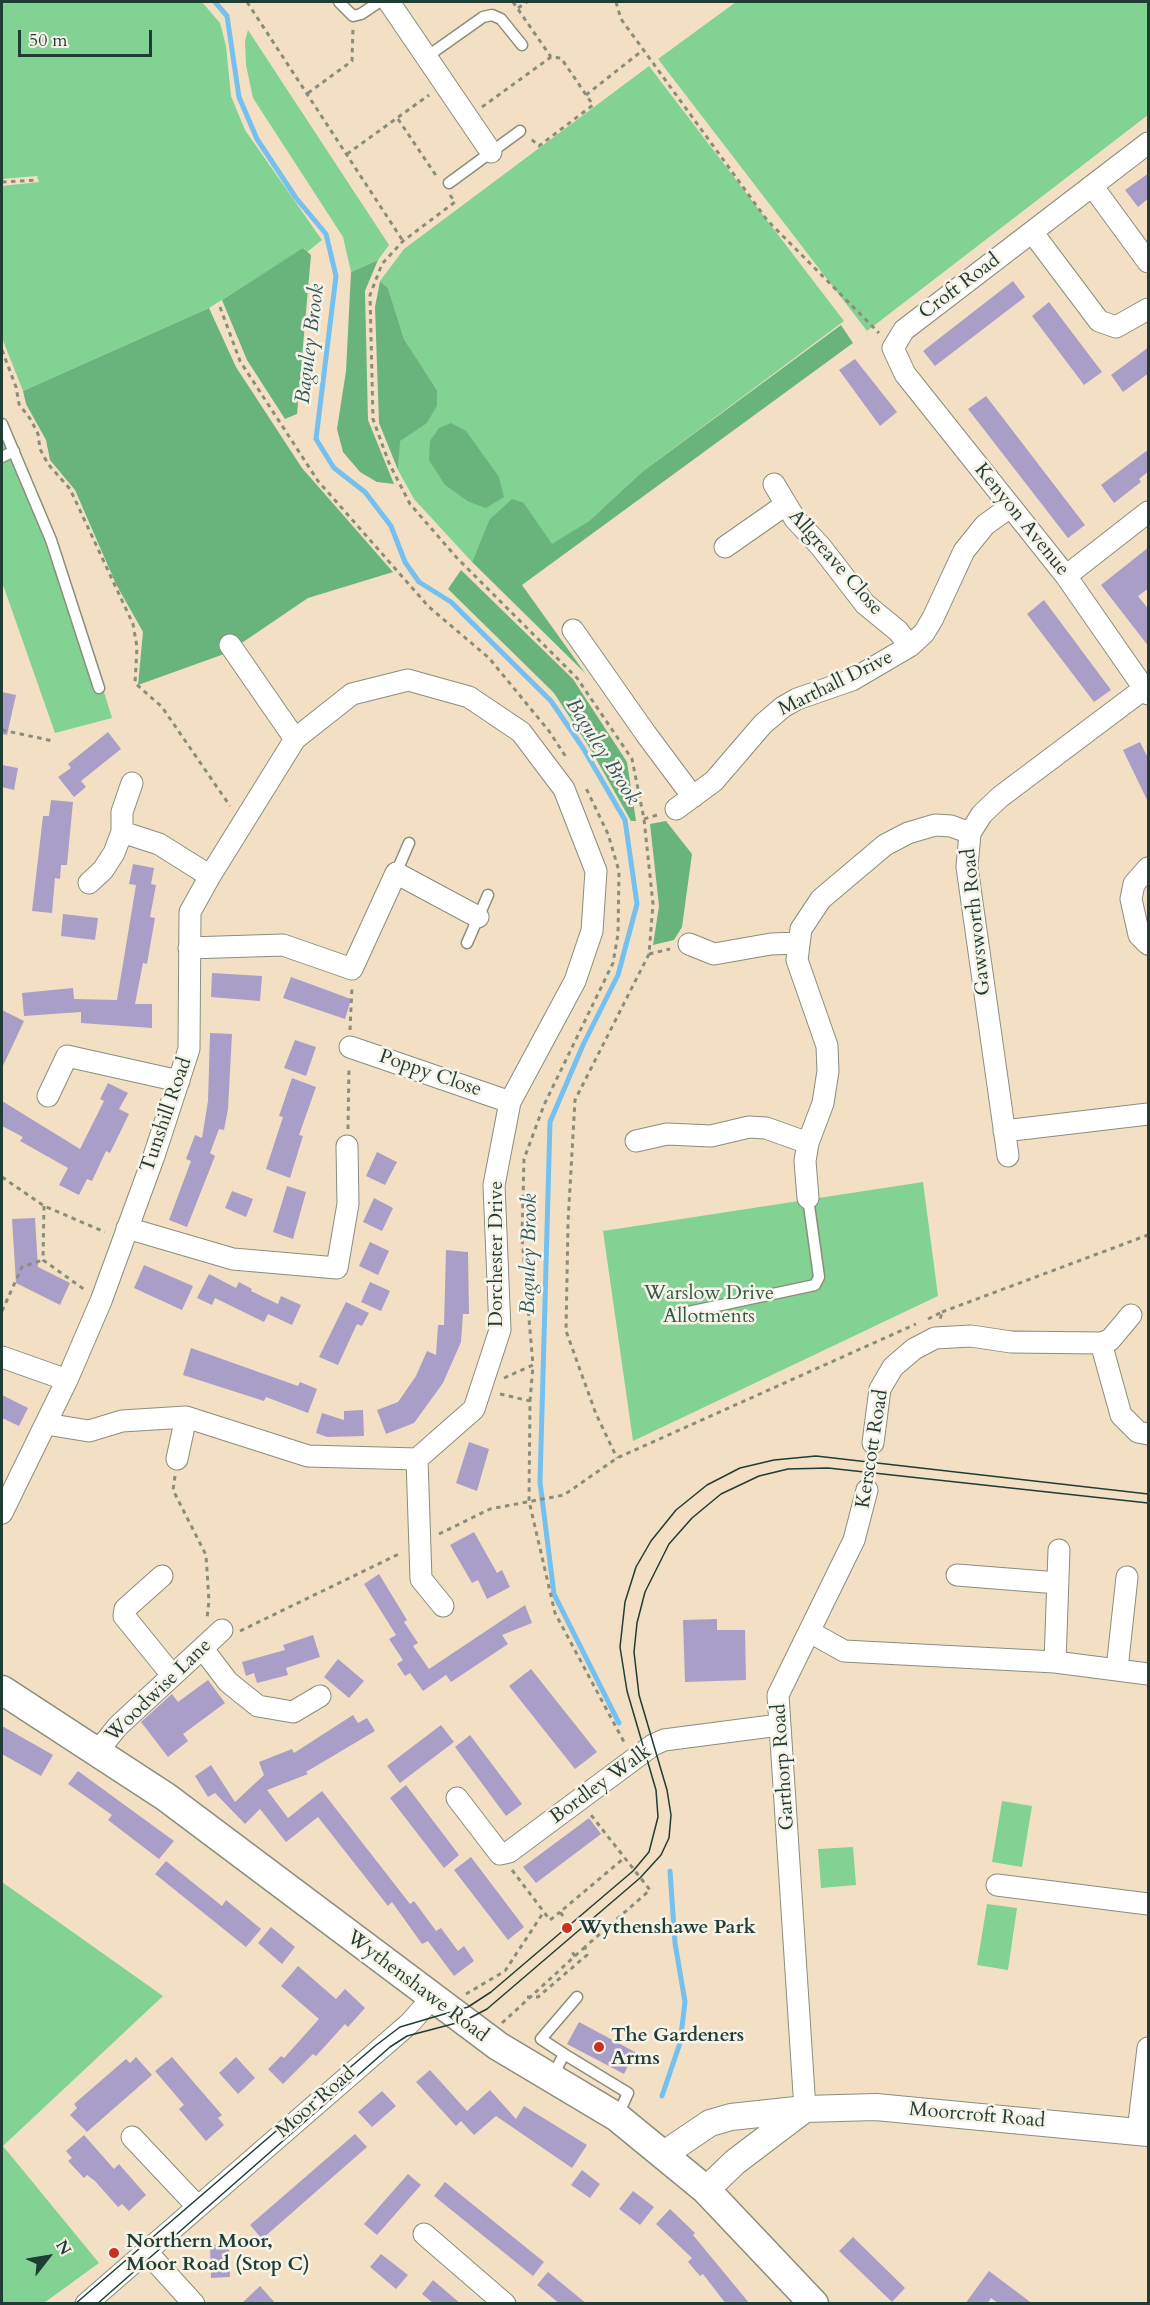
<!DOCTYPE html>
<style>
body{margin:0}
#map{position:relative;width:1150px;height:2305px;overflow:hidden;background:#f3e0c4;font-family:Cardo,serif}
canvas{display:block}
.frame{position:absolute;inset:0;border:3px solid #1f3d34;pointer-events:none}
.north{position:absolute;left:18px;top:2227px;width:60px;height:60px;-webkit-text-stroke:4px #f7f3e8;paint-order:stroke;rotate:59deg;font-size:16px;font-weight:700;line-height:24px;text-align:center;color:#1f3d34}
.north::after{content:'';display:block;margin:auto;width:21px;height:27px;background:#1f3d34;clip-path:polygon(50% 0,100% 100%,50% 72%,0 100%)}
.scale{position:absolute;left:18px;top:30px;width:134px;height:27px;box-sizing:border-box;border:3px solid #1f3d34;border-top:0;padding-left:8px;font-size:18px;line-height:21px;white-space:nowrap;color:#1f3d34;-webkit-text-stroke:4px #f7f3e8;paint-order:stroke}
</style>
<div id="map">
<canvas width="1150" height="2305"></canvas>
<div class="frame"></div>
<div class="north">N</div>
<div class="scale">50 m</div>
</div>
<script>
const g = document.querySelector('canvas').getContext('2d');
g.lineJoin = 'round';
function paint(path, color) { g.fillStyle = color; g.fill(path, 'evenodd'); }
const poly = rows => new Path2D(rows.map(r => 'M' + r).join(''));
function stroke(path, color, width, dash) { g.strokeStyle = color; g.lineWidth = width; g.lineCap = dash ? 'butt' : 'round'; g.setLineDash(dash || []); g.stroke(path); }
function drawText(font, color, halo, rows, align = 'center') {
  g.font = font + ' Cardo,serif'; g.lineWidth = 5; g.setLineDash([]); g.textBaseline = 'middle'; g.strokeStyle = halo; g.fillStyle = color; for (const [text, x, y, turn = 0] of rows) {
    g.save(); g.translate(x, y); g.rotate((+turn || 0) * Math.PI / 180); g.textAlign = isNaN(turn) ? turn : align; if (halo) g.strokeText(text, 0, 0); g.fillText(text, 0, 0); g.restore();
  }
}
const green = poly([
 [2,2,202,2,220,23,226,46,231,96,245,130,322,240,307,252,304,248,209,308,23,391,2,338,2,186,39,182,37,176,2,179],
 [736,2,1148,2,1148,115,867,331,658,59],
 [248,30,389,245,378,260,351,272,343,237,253,98,246,65,245,41],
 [649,66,844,321,642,472,589,521,552,545,524,503,489,520,472,562,414,499,398,470,399,441,426,424,437,390,404,339,388,288,380,281,404,249],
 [2,419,33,488,71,584,112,718,55,733,2,582],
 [923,1182,938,1296,633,1441,603,1231],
 [1002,1801,1032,1806,1022,1867,992,1862],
 [853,1847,856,1885,821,1888,818,1849],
 [2,1882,163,1996,3,2146,99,2263,44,2303,2,2303],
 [987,1904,1017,1908,1008,1970,977,1965]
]);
const forest = poly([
 [303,248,311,255,297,414,285,419,247,360,222,300],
 [378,260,365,291,368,420,394,484,377,482,360,472,343,452,337,429,346,371,351,272],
 [380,281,388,288,404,339,437,390,437,406,426,424,400,441,398,470,379,423,375,307],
 [209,308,236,367,302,468,393,572,308,598,227,653,138,685,143,632,116,584,75,490,50,460,46,440,26,404,23,391],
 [841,325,853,343,522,585,585,673,472,562,489,520,512,499,524,503,552,544,589,521,642,472],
 [451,423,466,431,499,477,504,497,486,508,469,502,445,485,429,460,430,441,439,428],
 [461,570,573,679,627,762,636,821,631,821,591,750,554,693,448,589],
 [666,821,692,854,682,927,674,940,653,945,659,906,650,824]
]);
const stream = poly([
 [215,2,227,16,239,97,257,139,296,198,326,234,336,276,316,439,334,468,365,492,391,526,405,562,419,582,451,602,551,701,583,748,625,820,637,904,618,975,583,1045,550,1122,540,1482,554,1594,619,1723],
 [662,2096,680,2043,685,2002,675,1943,670,1871]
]);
const building = poly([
 [1149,173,1149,198,1138,207,1125,190],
 [1013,281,1025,297,935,366,923,351],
 [1049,302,1102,372,1084,385,1032,316],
 [1149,347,1149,373,1123,392,1111,375],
 [855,359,897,412,880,426,839,370],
 [986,396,1085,525,1068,538,968,409],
 [1149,449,1149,471,1139,479,1141,482,1114,503,1101,485],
 [1149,547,1149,588,1138,596,1149,610,1149,647,1101,585],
 [1044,600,1111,690,1094,702,1027,614],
 [2,692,16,695,7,735,2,734],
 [108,732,121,749,81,781,86,787,74,797,58,777,71,768,68,764],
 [1140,742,1149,760,1149,804,1123,750],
 [2,765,18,768,14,790,2,787],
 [51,800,73,802,67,865,61,865,60,879,55,878,52,913,32,911,43,816,49,816],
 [133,864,154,868,151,884,156,885,150,917,155,918,147,964,143,963,135,1004,152,1004,152,1028,81,1023,81,1012,24,1016,22,993,73,988,74,999,117,1000,136,885,129,884],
 [63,914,98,918,95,940,61,936],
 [212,973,262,976,260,1001,211,997],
 [291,977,351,999,345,1019,283,998],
 [2,1010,24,1021,2,1068],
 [210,1033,232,1034,228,1109,224,1130,219,1129,210,1153,215,1156,187,1227,169,1220,191,1161,186,1159,195,1135,202,1138,208,1101],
 [295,1040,316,1047,306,1076,284,1068],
 [292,1078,316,1087,299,1135,303,1136,290,1178,266,1169,283,1117,279,1116],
 [108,1083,128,1093,119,1109,129,1114,110,1153,106,1151,92,1181,87,1179,79,1195,59,1185,68,1168,20,1141,23,1137,2,1126,2,1101,80,1149,104,1101,100,1099],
 [377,1152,397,1162,385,1185,366,1176],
 [287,1186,306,1192,293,1239,273,1232],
 [232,1191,253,1199,246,1217,225,1208],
 [374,1198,393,1208,382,1231,363,1222],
 [35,1218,38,1267,70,1283,60,1305,16,1283,12,1219],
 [370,1242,389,1251,378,1275,359,1266],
 [446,1250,468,1252,469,1314,463,1314,461,1342,443,1383,414,1423,386,1434,377,1410,398,1402,416,1376,427,1351,436,1355,438,1325,444,1325],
 [144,1265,193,1286,182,1310,134,1288],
 [209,1274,236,1288,239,1282,252,1289,251,1291,278,1304,281,1296,301,1305,292,1325,268,1314,264,1322,215,1298,212,1305,197,1298],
 [370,1282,390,1291,381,1311,361,1302],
 [346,1302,369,1313,362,1326,357,1324,338,1365,319,1357],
 [191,1348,298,1386,300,1382,317,1389,308,1413,266,1397,264,1401,183,1375],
 [2,1395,28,1408,19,1426,2,1418],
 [363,1410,364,1436,327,1437,316,1433,322,1413,344,1420,344,1411],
 [469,1442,489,1449,477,1491,456,1483],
 [474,1532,497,1573,502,1570,510,1587,487,1599,478,1580,472,1583,450,1545],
 [379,1574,407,1620,404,1622,418,1643,413,1646,429,1669,525,1605,532,1623,502,1635,508,1644,451,1682,446,1675,423,1691,410,1673,405,1676,397,1664,403,1660,389,1639,396,1635,364,1584],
 [717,1619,717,1630,745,1630,746,1680,685,1682,683,1620],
 [313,1635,320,1657,286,1668,288,1675,257,1683,254,1673,246,1676,242,1662,285,1650,283,1645],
 [338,1659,364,1681,349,1698,324,1677],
 [531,1669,597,1752,575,1769,509,1686],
 [208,1680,225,1703,183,1734,188,1741,168,1757,141,1722,172,1694,178,1702],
 [353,1715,358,1723,367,1718,375,1731,306,1772,308,1774,267,1790,288,1818,322,1791,410,1904,414,1901,436,1931,441,1928,458,1951,464,1946,474,1961,454,1976,428,1941,422,1944,392,1902,388,1906,318,1817,286,1842,260,1809,245,1824,215,1793,208,1797,195,1776,211,1765,235,1802,264,1775,259,1762,292,1749,294,1753],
 [441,1725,454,1742,400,1783,387,1766],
 [2,1726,53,1755,41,1776,2,1754],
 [470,1735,522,1804,506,1816,455,1747],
 [78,1771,174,1841,159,1859,108,1820,112,1815,68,1784],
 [406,1785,459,1855,444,1868,390,1798],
 [589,1818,601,1834,536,1883,523,1867],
 [471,1857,524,1927,508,1940,454,1870],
 [166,1861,222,1906,226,1900,261,1929,246,1947,155,1874],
 [271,1927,295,1947,282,1964,258,1943],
 [298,1966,336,1999,345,1989,365,2008,348,2027,345,2024,316,2056,313,2054,283,2084,268,2069,281,2056,284,2058,319,2019,281,1986],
 [579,2022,635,2052,624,2074,567,2044],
 [136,2057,152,2075,87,2132,70,2115,77,2108,74,2104,126,2059,130,2063],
 [172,2057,222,2115,218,2118,224,2125,206,2141,179,2109,184,2105,155,2071],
 [236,2057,255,2078,238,2094,219,2073],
 [430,2070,467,2111,490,2090,516,2119,524,2106,587,2145,572,2168,496,2116,474,2135,461,2121,456,2126,416,2082],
 [382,2091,396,2106,372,2127,358,2112],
 [355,2134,367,2147,262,2239,250,2225],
 [84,2135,114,2169,119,2164,146,2195,129,2211,122,2204,118,2207,95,2181,87,2175,84,2178,68,2161,72,2158,66,2151],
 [582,2170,600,2184,590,2198,571,2185],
 [408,2174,421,2185,377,2235,364,2224],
 [445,2182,544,2262,533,2276,434,2196],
 [633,2191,654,2207,640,2225,619,2209],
 [670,2209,695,2233,693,2235,750,2304,726,2304,703,2274,700,2276,688,2262,692,2258,656,2224],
 [853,2237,905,2288,892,2302,839,2251],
 [229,2244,230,2277,211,2278,210,2245],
 [381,2254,408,2275,396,2289,370,2267],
 [989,2271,1033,2304,999,2304,991,2298,987,2304,965,2304],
 [548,2272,587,2304,560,2304,537,2285],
 [433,2280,461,2304,434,2304,422,2294],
 [260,2286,276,2304,241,2304]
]);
const path = poly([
 [247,2,403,241],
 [513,2,551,57],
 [616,2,621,19,767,220,879,333],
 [518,8,527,2],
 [308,93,352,61,353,28],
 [586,95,643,50],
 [482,107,551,57,561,58,593,105,539,146,531,139],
 [398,119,437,177],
 [347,154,429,95],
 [2,182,37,180],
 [450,195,455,202,403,241,382,264,370,295,373,419,389,463,410,504,457,558,577,678,632,759,644,819,653,904,649,954,575,1100,568,1222,566,1331,596,1414,617,1458],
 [220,307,240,361,318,481,429,607,489,658,549,731,566,757],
 [2,350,16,387,19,404,31,420,38,434,40,449,48,464,70,489,133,624,137,647,135,683,162,707,230,806],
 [2,730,53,741],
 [644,819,660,814],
 [649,954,670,949],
 [350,1030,352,986],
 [348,1129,349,1067],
 [2,1177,44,1206,105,1232],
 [44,1206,43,1260,85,1290],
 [2,1311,22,1267,43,1260],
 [942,1312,1148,1235],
 [928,1319,942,1312,940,1320],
 [504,1378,533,1365,522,1238,524,1159,544,1105,613,963,618,934,619,871,608,834,585,786],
 [500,1394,530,1401,529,1501,555,1613,624,1742],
 [530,1401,533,1365],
 [175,1476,173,1490,206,1555,209,1601,207,1618],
 [439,1534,490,1509,564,1495,617,1458,916,1324],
 [240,1631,401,1553],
 [512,1870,550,1920,560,1912],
 [563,1916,560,1912,623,1859],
 [575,1956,585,1947],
 [466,1994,505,1971,543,1913],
 [527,1997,538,1997,587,1955,585,1947,650,1890,591,1815],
 [502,2023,575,1956,572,1952]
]);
const service = poly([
 [339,2,353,16,361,14,379,2],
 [425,58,483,17,492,15,501,19,522,45],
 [449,183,520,131],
 [2,424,51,540,99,688],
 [2,457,14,451],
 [396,873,409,843],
 [467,943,488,895],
 [679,1314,815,1285,819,1277,808,1198],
 [564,2054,628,2093,617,2117],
 [552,2078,564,2054,541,2039,577,1997]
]);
const minor = poly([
 [389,2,491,152],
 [1148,143,904,330,893,348,905,374,1066,576,1148,694],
 [1093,187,1148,262],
 [1032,232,1099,321,1116,327,1148,309],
 [774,484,795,519,821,547,865,604,898,631,910,646],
 [725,547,785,505],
 [1066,576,1148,512],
 [573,630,646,734,693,797],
 [230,645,295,739],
 [676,809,714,781,763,724,783,707,797,699,852,680,910,646,924,633,933,618,964,551,985,525,1010,507],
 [122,832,159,844,210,876],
 [1148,868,1134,884,1131,899,1139,935,1148,944],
 [89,883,103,870,114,853,122,832,122,812,132,783],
 [689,944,714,954,771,944,797,943],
 [189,948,283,945,352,969,396,873,478,917],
 [350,1047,510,1102],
 [48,1096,67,1056,179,1081],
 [1004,1131,1148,1114],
 [636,1141,667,1134,711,1136,749,1127,766,1128,808,1143],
 [1008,1156,967,867,970,833,982,814,1000,797,1145,688],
 [808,1198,805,1161,808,1143,823,1103,828,1071,827,1046,797,960,801,929,821,899,885,845,908,833,935,825,951,826,970,833],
 [127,1228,233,1259,337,1268,348,1204,347,1146],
 [1101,1343,1110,1340,1131,1315],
 [2,1357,67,1380],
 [873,1443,880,1389,893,1367,914,1349,935,1338,971,1336,1011,1342,1101,1343,1121,1415,1138,1432,1148,1434],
 [177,1459,186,1417],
 [417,1459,421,1579,443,1606],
 [2,1513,67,1380,101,1301,154,1156,189,1049,190,912,210,876,295,739,352,694,408,680,469,697,521,732,564,789,596,871,592,931,575,981,510,1102,494,1185,500,1330,474,1409,417,1459,308,1456,186,1417,122,1421,89,1431,46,1424],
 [957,1575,1058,1583],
 [162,1576,125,1609,124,1616,172,1675],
 [810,1632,844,1651,1055,1662,1148,1674],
 [203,1649,228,1682,258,1706,293,1712,320,1696],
 [1055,1662,1059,1550],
 [1117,1669,1127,1577],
 [97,1752,118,1726,222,1630],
 [457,1798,500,1854,509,1852,653,1745,664,1740,779,1725],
 [997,1885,1148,1904],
 [805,2109,778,1695,854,1540,867,1490],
 [1138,2131,1148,2048],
 [132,2137,197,2206],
 [424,2234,505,2304],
 [146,2251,194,2304],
 [86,2304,410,2023,432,1998]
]);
const tertiary = poly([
 [664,2154,710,2123,731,2117,805,2109,876,2107,1148,2133],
 [706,2190,735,2162,805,2109]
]);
const secondary = poly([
 [2,1690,166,1797,498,2046,617,2117,706,2190,814,2304]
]);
const tram = poly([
 [75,2304,375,2046,400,2027,468,2007,491,1992,633,1871,649,1852,658,1817,656,1790,627,1691,620,1647,625,1602,636,1567,651,1541,676,1510,707,1485,740,1468,774,1460,816,1456,1148,1494],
 [97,2304,390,2047,407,2036,464,2021,487,2009,640,1878,661,1855,669,1838,671,1815,667,1790,639,1695,634,1652,637,1623,645,1592,669,1544,692,1518,721,1494,759,1476,788,1469,828,1468,1148,1503]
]);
const markers = [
 [567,1928,6,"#c8321e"],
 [599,2047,6,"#c8321e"],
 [114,2253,6,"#c8321e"]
];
const streetNames = [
 ["Croft Road",960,287,-37],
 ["Kenyon Avenue",1021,520,51],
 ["Allgreave Close",835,563,49],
 ["Marthall Drive",836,684,-26],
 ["Gawsworth Road",977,922,-96],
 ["Poppy Close",430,1074,19],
 ["Tunshill Road",167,1115,-71],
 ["Dorchester Drive",497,1254,-90],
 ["Kerscott Road",873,1449,-81],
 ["Woodwise Lane",159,1691,-44],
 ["Garthorp Road",784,1767,-94],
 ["Bordley Walk",601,1785,-36],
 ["Wythenshawe Road",417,1987,37],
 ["Moor Road",316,2103,-41],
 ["Moorcroft Road",977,2116,5]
];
const parkNames = [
 ["Warslow Drive",709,1294],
 ["Allotments",709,1317]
];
const poiNames = [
 ["Wythenshawe Park",579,1928],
 ["The Gardeners",611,2036],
 ["Arms",611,2059],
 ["Northern Moor,",126,2242],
 ["Moor Road (Stop C)",126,2265]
];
const waterNames = [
 ["Baguley Brook",311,344,-83],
 ["Baguley Brook",602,752,58],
 ["Baguley Brook",530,1254,-89]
];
paint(green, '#82d293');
paint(forest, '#69b47d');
stroke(stream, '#75c0ee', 5);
paint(building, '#a99ec7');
stroke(service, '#898e7c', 13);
stroke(minor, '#898e7c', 23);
stroke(tertiary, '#898e7c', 28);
stroke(secondary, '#898e7c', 31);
stroke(path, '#898e7c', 3, [4.5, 4.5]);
stroke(service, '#fff', 10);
stroke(minor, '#fff', 21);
stroke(tertiary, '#fff', 26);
stroke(secondary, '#fff', 28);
stroke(tram, '#1f3d34', 1.5);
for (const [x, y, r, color] of markers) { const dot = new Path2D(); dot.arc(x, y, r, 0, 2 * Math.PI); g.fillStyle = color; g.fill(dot); stroke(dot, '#f7f3e8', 2); }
drawText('20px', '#1f3d34', '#f7f3e8', streetNames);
drawText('20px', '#335b47', '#f7f3e8', parkNames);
drawText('bold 20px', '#1f3d34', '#f7f3e8', poiNames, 'left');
drawText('italic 21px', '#305759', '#f7f3e8', waterNames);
</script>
